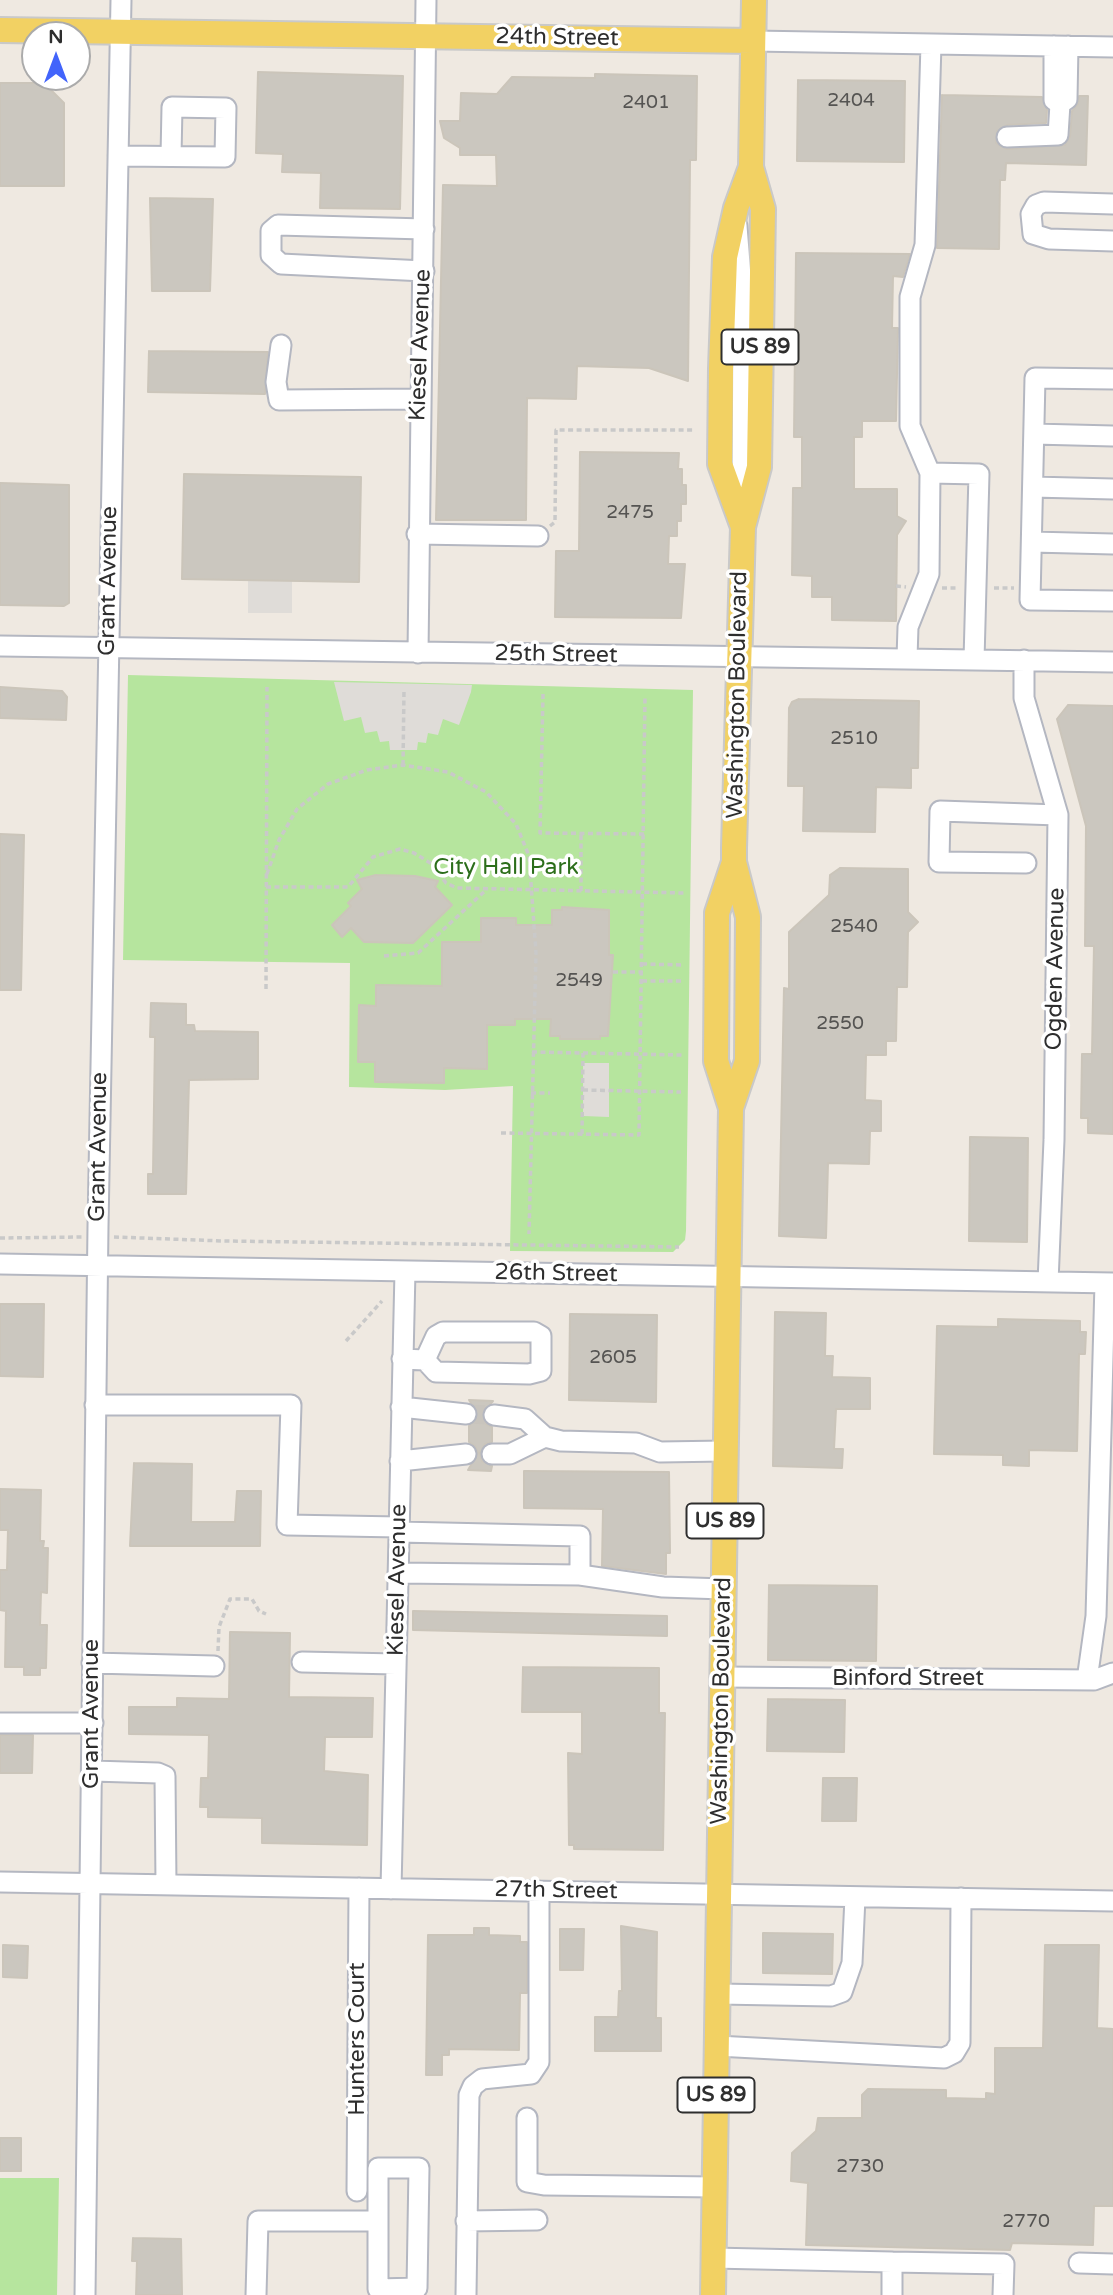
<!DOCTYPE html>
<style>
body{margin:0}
#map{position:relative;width:1113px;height:2295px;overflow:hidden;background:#efe9e1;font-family:"Varela Round",sans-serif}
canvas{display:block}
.north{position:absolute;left:21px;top:21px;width:70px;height:70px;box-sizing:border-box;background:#fff;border:2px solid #ababab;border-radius:50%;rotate:0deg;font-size:19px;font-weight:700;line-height:28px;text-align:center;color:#2e2e2e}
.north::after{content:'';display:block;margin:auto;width:24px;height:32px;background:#4264fb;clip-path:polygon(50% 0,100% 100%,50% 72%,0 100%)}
</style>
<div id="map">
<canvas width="1113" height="2295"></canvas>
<div class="north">N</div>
</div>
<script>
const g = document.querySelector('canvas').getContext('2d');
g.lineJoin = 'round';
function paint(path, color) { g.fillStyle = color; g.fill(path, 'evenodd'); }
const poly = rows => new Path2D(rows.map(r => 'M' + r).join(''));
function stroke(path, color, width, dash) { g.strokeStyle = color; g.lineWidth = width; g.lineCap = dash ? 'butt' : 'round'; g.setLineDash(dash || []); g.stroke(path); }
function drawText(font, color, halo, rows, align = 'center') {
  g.font = font + ' "Varela Round",sans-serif'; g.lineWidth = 7; g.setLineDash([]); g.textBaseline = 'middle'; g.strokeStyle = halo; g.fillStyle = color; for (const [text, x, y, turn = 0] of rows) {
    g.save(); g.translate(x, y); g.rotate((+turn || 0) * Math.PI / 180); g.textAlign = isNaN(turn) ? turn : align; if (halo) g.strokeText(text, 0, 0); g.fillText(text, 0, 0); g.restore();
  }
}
const green = poly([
 [128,675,693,690,686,1231,685,1240,673,1252,510,1251,513,1086,445,1090,349,1087,350,963,123,960],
 [0,2178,59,2178,57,2295,0,2295]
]);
const plaza = poly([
 [248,580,292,581,292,613,248,613],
 [334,682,472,685,471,692,459,725,443,719,438,735,428,733,426,743,418,742,417,750,390,750,389,741,380,742,377,731,365,733,361,717,344,721],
 [583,1063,609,1063,609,1117,583,1116]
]);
const building = poly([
 [258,72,403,76,400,209,320,208,321,173,282,172,283,154,256,153,258,72],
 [595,74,697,76,696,160,690,160,688,381,649,368,577,366,576,399,527,398,526,520,436,520,443,185,497,186,496,155,460,155,460,148,444,138,440,121,460,121,461,93,497,94,512,77,595,78,595,74],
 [798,80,905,81,904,162,797,161,798,80],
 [0,83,44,83,64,103,64,186,0,186,0,83],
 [942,95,1042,97,1047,110,1046,123,1007,125,997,131,996,143,1007,149,1065,145,1070,136,1072,111,1078,104,1079,96,1088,96,1086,165,1006,163,1005,180,1000,180,999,249,937,248,942,95],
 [150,198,213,199,210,291,152,291,150,198],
 [796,253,910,254,903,277,893,276,892,328,898,328,896,421,862,421,862,437,854,437,854,489,897,489,897,516,906,521,897,535,896,621,832,620,832,597,812,597,812,576,792,575,793,488,802,488,802,437,794,437,796,253],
 [149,351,268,352,265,394,148,392,149,351],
 [580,452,679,453,678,469,682,469,682,485,686,485,686,504,681,504,681,521,677,521,677,536,669,536,668,564,685,564,681,618,555,617,556,551,579,551,580,452],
 [184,474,361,477,359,582,182,579,184,474],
 [0,483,69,485,69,603,64,606,0,605,0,483],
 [0,687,62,691,67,697,66,720,0,718,0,687],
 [799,699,919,701,918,768,911,768,911,788,876,787,875,832,803,831,804,786,788,786,789,708,792,702,799,699],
 [1068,705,1113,706,1113,1134,1088,1133,1088,1118,1081,1118,1082,1054,1092,1054,1094,946,1085,946,1086,826,1057,719,1068,705],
 [0,834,24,835,21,990,0,990,0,834],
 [840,868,908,869,908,912,918,922,908,932,907,987,897,987,896,1041,886,1041,886,1055,866,1055,865,1100,881,1101,881,1131,870,1131,869,1164,828,1163,826,1238,779,1236,784,988,789,989,789,932,829,895,830,875,840,868],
 [376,875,415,876,438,881,435,887,452,905,413,943,364,942,351,928,342,937,332,925,351,906,348,903,362,889,357,880,376,875],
 [562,907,609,910,609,955,613,955,608,1036,600,1036,600,1039,560,1039,560,1036,550,1036,551,1019,515,1019,515,1025,487,1025,487,1069,444,1068,444,1083,375,1082,375,1062,358,1062,359,1005,376,1006,376,985,442,986,442,942,481,942,481,918,516,918,516,925,552,925,552,910,562,910,562,907],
 [151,1003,186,1004,186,1025,194,1025,195,1031,258,1032,258,1079,189,1080,186,1194,148,1194,148,1174,153,1174,155,1037,150,1037,151,1003],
 [970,1137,1028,1138,1027,1242,969,1241,970,1137],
 [0,1304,44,1304,43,1377,0,1376,0,1304],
 [775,1312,826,1313,825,1356,833,1356,832,1377,870,1378,870,1409,836,1409,834,1449,843,1449,842,1468,773,1466,775,1312],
 [570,1314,657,1315,656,1402,569,1400,570,1314],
 [998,1319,1080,1321,1080,1332,1086,1332,1085,1354,1079,1354,1077,1451,1029,1450,1029,1466,1003,1465,1003,1455,934,1454,937,1326,998,1327,998,1319],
 [469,1400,493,1401,482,1414,486,1424,492,1427,492,1442,485,1444,480,1453,482,1461,492,1466,491,1471,468,1470,478,1453,475,1446,469,1442,469,1426,478,1415,469,1400],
 [134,1463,192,1464,191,1522,235,1522,237,1491,261,1491,260,1546,130,1546,134,1463],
 [524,1471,669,1472,670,1553,666,1553,666,1574,602,1566,603,1509,524,1508,524,1471],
 [0,1489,41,1490,40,1541,44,1541,43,1548,48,1548,47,1593,41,1592,40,1625,47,1625,46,1668,40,1668,40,1675,24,1675,24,1667,5,1667,6,1611,0,1610,0,1570,7,1570,8,1530,0,1530,0,1489],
 [769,1585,877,1586,876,1661,768,1660,769,1585],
 [413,1611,667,1616,667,1636,413,1630,413,1611],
 [230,1632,290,1633,289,1697,373,1698,372,1737,325,1737,324,1771,368,1775,367,1845,262,1843,262,1818,208,1817,208,1807,200,1807,201,1778,208,1778,209,1735,129,1734,129,1707,177,1707,177,1698,229,1699,230,1632],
 [523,1667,659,1668,659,1713,665,1713,663,1850,574,1849,574,1845,569,1845,568,1753,582,1754,582,1712,522,1712,523,1667],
 [768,1699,845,1700,844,1752,767,1751,768,1699],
 [0,1735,33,1735,32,1773,0,1773,0,1735],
 [823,1778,857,1778,856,1821,822,1821,823,1778],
 [621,1926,657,1932,656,2018,661,2018,661,2051,595,2051,595,2017,618,2017,619,1991,622,1991,621,1926],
 [474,1928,489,1928,489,1935,520,1936,520,1942,527,1942,527,1993,520,1993,519,2050,449,2049,449,2055,442,2055,442,2075,426,2075,428,1935,474,1935,474,1928],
 [560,1929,584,1929,583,1970,560,1970,560,1929],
 [763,1933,833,1934,832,1974,763,1973,763,1933],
 [3,1945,28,1946,27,1978,3,1977,3,1945],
 [1045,1945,1099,1945,1097,2028,1113,2029,1113,2206,1094,2206,1093,2245,1012,2243,1010,2250,806,2245,808,2183,791,2181,792,2153,816,2131,818,2118,862,2118,862,2095,868,2089,946,2090,946,2098,986,2099,986,2093,995,2094,995,2048,1043,2048,1045,1945],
 [0,2138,21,2138,21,2171,0,2171,0,2138],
 [133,2238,181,2239,182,2295,136,2295,137,2261,132,2261,133,2238]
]);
const minorTunnel = poly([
 [466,1414,494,1415]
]);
const path = poly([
 [550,526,555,522,556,430,693,430],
 [896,586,906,587],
 [942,588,958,588],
 [994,588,1014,588],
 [543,694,540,833,644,834],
 [403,765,404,690],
 [267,874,279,840,297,809,328,784,367,770,403,765,448,772,486,792,516,824,529,856,536,953,529,1234],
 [266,887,348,887,373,857,400,849,414,853,432,864,446,883,457,888,684,893],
 [581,891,581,834],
 [384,956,418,953,486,890],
 [642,964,683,965],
 [613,972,642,972],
 [642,981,683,981],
 [266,989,267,687],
 [532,1052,682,1055],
 [583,1090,681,1092],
 [531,1093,550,1093],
 [501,1133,639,1135,645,696],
 [582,1134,583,1053],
 [114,1237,224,1241,679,1247],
 [0,1238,82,1237],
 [346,1341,382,1301],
 [218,1651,219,1627,230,1599,252,1599,259,1611,266,1614]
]);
const minor = poly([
 [753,41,1113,47],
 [1054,46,1054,100,1060,104,1067,99,1068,46],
 [1007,137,1058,135,1060,104],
 [118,156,225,157,226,108,172,107,171,156],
 [1113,204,1044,202,1036,205,1031,214,1033,234,1049,239,1113,241],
 [737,226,743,302,742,508],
 [424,271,281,264,271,255,271,231,278,225,424,229],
 [281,345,276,382,279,400,420,399],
 [1113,379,1035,378,1030,600,1113,601],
 [1034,434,1113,436],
 [930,473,910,426,910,297,925,245,931,44],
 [1033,487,1113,489],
 [417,534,538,536],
 [1032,542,1113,544],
 [0,646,1113,662],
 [418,653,426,0],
 [907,658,908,627,929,574,930,473,979,474,974,660],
 [1024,660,1024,698,1058,815,1054,1140,1048,1282],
 [1026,863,939,862,940,811,1058,815],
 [0,1264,1113,1283],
 [402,1359,425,1360,436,1372,529,1374,541,1371,541,1336,534,1332,443,1332,436,1336,425,1360],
 [95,1405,291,1405,287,1525,399,1527],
 [401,1407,466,1414],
 [494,1415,525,1419,545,1437,561,1441,636,1443,660,1452,725,1451],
 [492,1454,510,1454,545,1437],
 [400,1461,466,1454],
 [398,1573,580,1575,580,1536,399,1532],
 [580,1575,663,1587,724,1589],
 [302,1662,396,1664],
 [92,1663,214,1666],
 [723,1677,1094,1680,1113,1673],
 [1087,1680,1096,1616,1105,1283],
 [0,1723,93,1723],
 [93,1771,158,1773,165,1776,166,1885],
 [0,1882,1113,1901],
 [391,1889,405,1271],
 [719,1994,831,1996,842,1992,852,1963,855,1897],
 [717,2046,944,2058,954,2053,960,2043,961,1898],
 [527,2118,527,2182,544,2185,715,2187],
 [378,2168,419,2168,417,2288,378,2289,378,2168],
 [357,2191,359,1888],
 [466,2221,537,2220],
 [713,2258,892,2262,892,2295],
 [892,2262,1004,2264,1003,2295],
 [1079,2263,1113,2264],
 [85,2295,98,1226,121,0],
 [256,2295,258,2221,378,2221],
 [466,2295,469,2095,473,2086,482,2079,531,2074,539,2062,539,1891]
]);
const major = poly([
 [0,30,753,41],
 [743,527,720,464,721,369,725,257,736,208,751,167],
 [731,1108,747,1061,748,917,734,862,734,848,743,527,759,467,763,209,751,167,754,0],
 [713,2295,731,1108,716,1061,717,913,734,862]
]);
const numberNames = [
 ["2404",851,101],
 ["2401",646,103],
 ["2475",630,513],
 ["2510",854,739],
 ["2540",854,927],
 ["2549",579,981],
 ["2550",840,1024],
 ["2605",613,1358],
 ["2730",860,2167],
 ["2770",1026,2222]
];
const shields = [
 [760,347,77],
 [725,1521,77],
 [716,2095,77]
];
const shieldNames = [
 ["US 89",760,347],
 ["US 89",725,1521],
 ["US 89",716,2095]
];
const streetNames = [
 ["24th Street",557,38,1],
 ["Kiesel Avenue",421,345,-88],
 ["Grant Avenue",109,581,-89],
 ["25th Street",556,655,1],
 ["Washington Boulevard",738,695,-89],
 ["Ogden Avenue",1056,969,-89],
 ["Grant Avenue",99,1147,-89],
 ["26th Street",556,1274,1],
 ["Kiesel Avenue",398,1580,-89],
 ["Binford Street",908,1679],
 ["Washington Boulevard",722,1701,-89],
 ["Grant Avenue",92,1714,-90],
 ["27th Street",556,1891,1],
 ["Hunters Court",358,2039,-90]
];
const parkNames = [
 ["City Hall Park",506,868]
];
paint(green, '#b6e59e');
paint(plaza, '#dfdcd8');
paint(building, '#cbc7bf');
stroke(building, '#cbc5ba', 2);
stroke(minorTunnel, '#c8c4bd', 19, [19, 10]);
stroke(minor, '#b4b7c1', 23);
stroke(major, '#c9c9c9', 28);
stroke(path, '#c9c9c9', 3.5, [5, 3.5]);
stroke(minor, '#fff', 19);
stroke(major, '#f2d163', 24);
drawText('19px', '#555452', null, numberNames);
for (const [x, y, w] of shields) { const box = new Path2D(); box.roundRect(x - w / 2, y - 17.5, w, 35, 5); g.fillStyle = '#fff'; g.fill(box); stroke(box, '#2e2e2e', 2); }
drawText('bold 21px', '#2e2e2e', null, shieldNames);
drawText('23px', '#2e2e2e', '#fff', streetNames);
drawText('23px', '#2c6e1b', '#fff', parkNames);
</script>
